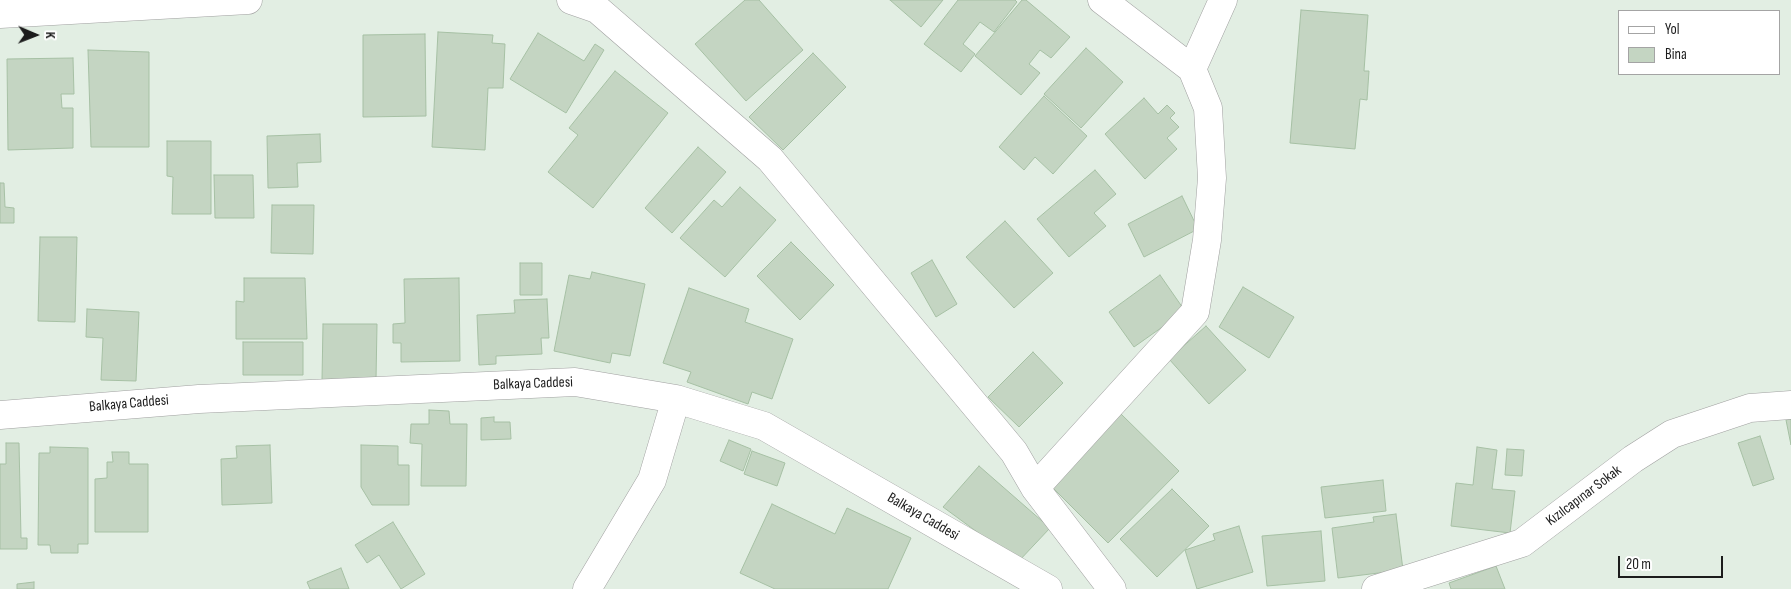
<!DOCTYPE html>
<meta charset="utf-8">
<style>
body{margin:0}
#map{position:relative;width:1791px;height:589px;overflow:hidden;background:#e2eee3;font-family:"Sofia Sans Condensed",sans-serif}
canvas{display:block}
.legend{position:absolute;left:1618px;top:10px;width:162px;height:65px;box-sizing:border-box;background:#fff;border:1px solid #a4a4a4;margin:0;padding:6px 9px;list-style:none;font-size:15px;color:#1c1c1c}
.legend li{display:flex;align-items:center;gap:10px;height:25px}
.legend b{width:25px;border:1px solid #a4a4a4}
.north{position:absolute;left:10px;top:10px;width:50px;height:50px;-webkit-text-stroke:4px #fff;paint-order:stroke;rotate:91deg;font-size:14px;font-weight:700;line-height:20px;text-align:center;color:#1c1c1c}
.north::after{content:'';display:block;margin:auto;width:18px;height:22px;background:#1c1c1c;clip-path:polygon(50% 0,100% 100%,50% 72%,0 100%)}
.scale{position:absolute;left:1618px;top:556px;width:105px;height:22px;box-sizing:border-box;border:2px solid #1c1c1c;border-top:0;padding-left:6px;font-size:15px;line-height:18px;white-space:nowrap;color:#1c1c1c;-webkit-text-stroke:4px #fff;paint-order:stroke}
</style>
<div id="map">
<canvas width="1791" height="589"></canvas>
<ul class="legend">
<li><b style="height:6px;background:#fff"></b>Yol</li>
<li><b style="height:14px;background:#c4d5c2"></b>Bina</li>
</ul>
<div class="north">K</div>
<div class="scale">20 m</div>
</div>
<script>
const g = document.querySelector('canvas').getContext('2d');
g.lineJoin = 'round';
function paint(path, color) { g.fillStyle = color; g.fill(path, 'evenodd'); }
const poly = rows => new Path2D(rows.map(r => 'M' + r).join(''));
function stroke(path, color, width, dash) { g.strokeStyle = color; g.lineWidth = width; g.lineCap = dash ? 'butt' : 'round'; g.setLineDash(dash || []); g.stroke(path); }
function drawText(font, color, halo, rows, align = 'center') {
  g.font = font + ' "Sofia Sans Condensed",sans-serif'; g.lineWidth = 4.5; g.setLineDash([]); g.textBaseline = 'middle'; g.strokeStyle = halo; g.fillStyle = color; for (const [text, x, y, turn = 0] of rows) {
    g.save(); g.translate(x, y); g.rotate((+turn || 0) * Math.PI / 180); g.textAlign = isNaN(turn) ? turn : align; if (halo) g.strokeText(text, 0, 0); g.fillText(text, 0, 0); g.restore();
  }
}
const building = poly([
 [745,0,759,0,803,50,746,101,695,44,745,0],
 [890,0,943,0,921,27,890,0],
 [958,0,1015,0,1017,2,994,32,980,22,963,44,975,54,961,72,924,44,958,0],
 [1022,0,1026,0,1070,37,1051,58,1040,50,1029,64,1040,73,1021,95,975,56,1022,0],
 [1301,10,1368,15,1364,71,1369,71,1367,100,1360,99,1355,149,1290,143,1301,10],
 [438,32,493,35,492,43,505,44,503,88,488,88,485,150,432,147,438,32],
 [538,33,584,61,595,44,604,50,566,113,510,79,538,33],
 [425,34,426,116,363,117,363,35,425,34],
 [1086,48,1123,82,1081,128,1044,94,1086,48],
 [88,50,149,52,149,147,91,147,88,50],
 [813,53,846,87,783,150,749,117,813,53],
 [73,58,74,94,61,94,62,108,73,108,73,148,8,150,7,59,73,58],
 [615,71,668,113,593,208,548,172,578,135,569,128,615,71],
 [1044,96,1087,136,1053,174,1035,157,1024,170,999,147,1044,96],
 [1144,98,1158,114,1167,105,1175,113,1170,118,1179,127,1167,138,1177,149,1145,179,1105,134,1144,98],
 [320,134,321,162,297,163,298,187,268,188,267,136,320,134],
 [167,141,211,141,211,214,172,214,173,177,167,176,167,141],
 [698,147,726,172,672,233,645,208,698,147],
 [1095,170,1116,194,1094,213,1106,226,1069,257,1037,219,1095,170],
 [214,175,253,175,254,218,215,218,214,175],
 [0,183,4,183,5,207,14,208,14,223,0,223,0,183],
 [740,187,776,220,725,277,680,238,714,200,722,207,740,187],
 [1182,196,1198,229,1144,257,1128,224,1182,196],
 [272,205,314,205,313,254,271,253,272,205],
 [1005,221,1053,273,1014,308,966,257,1005,221],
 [40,237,77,237,75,322,38,321,40,237],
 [791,242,834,285,800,320,757,276,791,242],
 [932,260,957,304,936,317,911,273,932,260],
 [520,263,542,263,542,295,520,295,520,263],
 [592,272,645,284,630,356,612,353,610,363,554,351,569,275,590,279,592,272],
 [1160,275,1185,311,1134,347,1109,312,1160,275],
 [244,278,305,278,307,339,236,339,236,301,244,302,244,278],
 [459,278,460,361,401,362,401,343,393,343,393,324,405,323,404,279,459,278],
 [1243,287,1294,317,1269,358,1219,327,1243,287],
 [689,288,749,309,745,322,793,339,772,399,752,392,748,404,687,382,691,372,663,363,689,288],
 [547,299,549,338,541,338,542,354,496,356,496,364,479,365,477,315,515,313,514,300,547,299],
 [87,309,139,312,136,381,101,380,103,338,86,337,87,309],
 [323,324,377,324,376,380,322,380,323,324],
 [1206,326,1246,370,1209,404,1169,359,1206,326],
 [243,342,303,342,303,375,243,375,243,342],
 [1033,352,1063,383,1019,427,988,397,1033,352],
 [429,410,449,411,450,424,467,424,466,486,421,486,422,444,410,443,411,424,429,424,429,410],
 [1121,414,1179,471,1108,543,1050,485,1121,414],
 [494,417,494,422,510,422,511,439,481,440,481,418,494,417],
 [1791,419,1791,445,1786,420,1791,419],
 [1760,436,1774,479,1753,486,1738,443,1760,436],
 [729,440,751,449,743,471,720,461,729,440],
 [6,443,19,443,21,538,27,538,27,549,0,549,0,464,6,464,6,443],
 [270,445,272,503,222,505,221,459,237,458,236,446,270,445],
 [361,445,398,446,398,465,409,465,409,505,372,505,361,487,361,445],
 [50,447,88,448,88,544,78,544,78,553,51,553,50,545,38,545,39,453,50,453,50,447],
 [1477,447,1497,450,1492,489,1515,491,1510,533,1451,526,1456,483,1473,485,1477,447],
 [1507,449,1524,450,1522,476,1505,475,1507,449],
 [752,451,785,463,777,486,744,474,752,451],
 [112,452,129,452,129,464,148,464,148,532,95,532,95,479,107,478,107,462,113,462,112,452],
 [979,466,1050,528,1018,562,943,507,979,466],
 [1383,480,1386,511,1325,518,1321,487,1383,480],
 [1172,489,1209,526,1157,577,1120,539,1172,489],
 [772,504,835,534,847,508,911,538,888,589,775,589,740,573,772,504],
 [1396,514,1403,570,1338,578,1332,528,1374,522,1373,517,1396,514],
 [393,522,425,574,401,589,379,555,367,563,355,545,393,522],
 [1239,526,1253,572,1197,589,1185,550,1215,540,1213,534,1239,526],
 [1321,531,1325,581,1267,586,1262,536,1321,531],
 [1496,566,1505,589,1451,589,1449,583,1496,566],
 [341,568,349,589,310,589,307,582,341,568],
 [34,582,34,589,17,589,17,584,34,582]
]);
const minor = poly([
 [571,0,597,9,770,159,1014,452,1035,488,1112,589],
 [0,14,248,0],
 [1192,69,1223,0],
 [0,415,199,399,575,382,676,399,764,426,1048,589],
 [1035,488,1195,312,1207,240,1212,178,1208,108,1192,69,1102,0],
 [587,589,652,480,676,399],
 [1376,589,1522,543,1633,459,1672,434,1750,408,1791,405]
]);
const streetNames = [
 ["Balkaya Caddesi",533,384,-2],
 ["Balkaya Caddesi",129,404,-5],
 ["Kızılcapınar Sokak",1584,496,-37],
 ["Balkaya Caddesi",923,517,30]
];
paint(building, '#c4d5c2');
stroke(building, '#a6c0a4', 1);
stroke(minor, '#a0a0a0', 29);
stroke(minor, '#fff', 28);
drawText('15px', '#1c1c1c', '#fff', streetNames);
</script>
